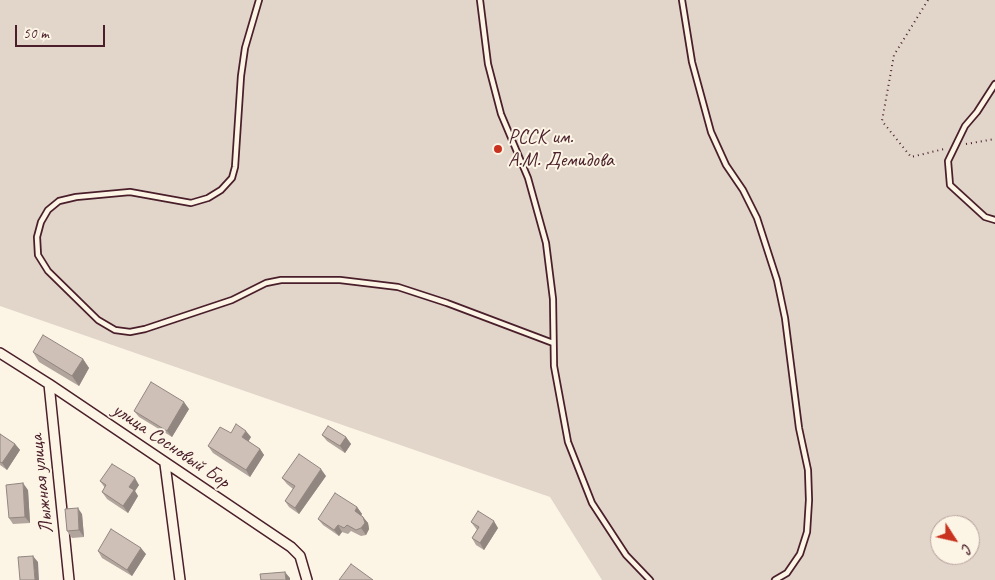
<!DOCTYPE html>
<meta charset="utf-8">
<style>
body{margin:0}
#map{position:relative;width:995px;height:580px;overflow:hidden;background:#fcf5e5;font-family:Caveat,sans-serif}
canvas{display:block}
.north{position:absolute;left:930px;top:515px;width:50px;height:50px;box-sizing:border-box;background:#fcf5e5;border:1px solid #b59f9b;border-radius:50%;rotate:125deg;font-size:14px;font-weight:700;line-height:20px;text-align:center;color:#4a1f2b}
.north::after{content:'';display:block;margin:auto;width:18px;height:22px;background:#c8321e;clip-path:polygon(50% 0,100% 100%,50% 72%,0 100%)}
.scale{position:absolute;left:15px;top:25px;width:90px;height:22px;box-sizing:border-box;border:2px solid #4a1f2b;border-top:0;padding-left:6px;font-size:15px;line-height:18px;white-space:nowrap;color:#4a1f2b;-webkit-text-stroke:4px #fcf5e5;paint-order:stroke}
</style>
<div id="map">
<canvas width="995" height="580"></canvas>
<div class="north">С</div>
<div class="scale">50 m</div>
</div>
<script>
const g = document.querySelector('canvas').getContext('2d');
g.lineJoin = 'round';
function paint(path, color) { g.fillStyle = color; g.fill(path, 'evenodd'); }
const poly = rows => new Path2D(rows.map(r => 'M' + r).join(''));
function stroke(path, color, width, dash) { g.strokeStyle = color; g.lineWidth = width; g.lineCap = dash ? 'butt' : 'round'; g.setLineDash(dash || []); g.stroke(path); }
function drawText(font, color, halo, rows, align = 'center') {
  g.font = font + ' Caveat,sans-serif'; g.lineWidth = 4; g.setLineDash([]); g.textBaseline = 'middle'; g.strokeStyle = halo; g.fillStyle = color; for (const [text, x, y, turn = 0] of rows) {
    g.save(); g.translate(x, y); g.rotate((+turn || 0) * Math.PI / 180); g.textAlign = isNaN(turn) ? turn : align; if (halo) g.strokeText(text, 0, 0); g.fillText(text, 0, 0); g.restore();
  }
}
const green = poly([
 [0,0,995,0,995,580,602,580,550,497,0,306],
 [940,525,970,525,970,555,940,555]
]);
const path = poly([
 [928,0,894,55,882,121,911,157,944,149],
 [966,144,995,139]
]);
const service = poly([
 [259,0,245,48,241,76,235,167,232,178,221,190,208,198,191,203,130,192,76,197,59,201,48,210,41,222,37,237,38,255,48,271,98,320,115,330,130,332,145,329,232,300,266,283,281,280,340,280,398,287,447,303,553,343],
 [480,0,488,64,501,114,528,178,546,243,553,299,554,366,568,442,592,503,626,555,650,580],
 [682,0,692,62,711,132,726,165,743,190,757,218,777,280,785,318,799,428,808,470,809,500,807,532,800,554,787,573,775,580],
 [995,84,977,112,965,126,948,161,950,185,985,217,995,220]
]);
const minor = poly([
 [0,353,49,384,291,547,300,556,307,580],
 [49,384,69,580],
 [165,464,180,580]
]);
const wall = poly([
 [33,352,83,359,89,368,79,386,39,362],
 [189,409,172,437,139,417,134,411],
 [0,434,15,444,20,450,7,470,0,465],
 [322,435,346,437,351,444,345,453,327,441],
 [251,437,248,441,260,449,264,455,250,477,213,453,208,446],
 [326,476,299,514,289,507,285,501,293,489,287,484,282,478],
 [100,481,139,485,135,491,138,496,128,513,107,499,102,492,105,488],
 [28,490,30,523,13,524,9,518],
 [357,507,362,514,361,515,363,517,368,523,369,529,366,535,361,536,351,531,348,534,342,532,339,536,323,525,318,519],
 [82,514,84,537,72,538,67,531],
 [471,522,498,528,484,550,476,545,472,538,477,530],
 [98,551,146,554,132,576,102,558]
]);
const shadedWall = poly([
 [83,359,89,368,79,386,72,376],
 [184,402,189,409,172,437,167,431],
 [246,431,251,437,247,444,242,437],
 [346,437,351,444,345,453,340,446],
 [15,444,20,450,7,470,2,463],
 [260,449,264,455,250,477,246,470],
 [321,469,326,476,299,514,295,508],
 [135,478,139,485,135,491,138,496,128,513,123,506,129,487],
 [23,483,28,490,30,523,25,517],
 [357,507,362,514,359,518,355,511],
 [78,508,82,514,84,537,79,530],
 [363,517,368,523,369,529,366,535,361,528],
 [494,521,498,528,484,550,480,543],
 [338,525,342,532,339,536,334,530],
 [141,548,146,554,132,576,127,570],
 [33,556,38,562,39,580,35,580],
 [285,572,290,578,290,580,286,580]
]);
const building = poly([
 [43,335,83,359,72,376,33,352,43,335],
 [151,382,184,402,167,431,134,411,151,382],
 [236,424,246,431,242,437,260,449,246,470,208,446,220,427,231,433,236,424],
 [328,426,346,437,340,446,322,435,328,426],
 [0,434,15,444,2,463,0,462,0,434],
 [299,454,321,469,295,508,285,501,295,486,282,478,299,454],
 [112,464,135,478,129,487,134,490,123,506,102,492,106,485,100,481,112,464],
 [23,483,25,517,9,518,6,485,23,483],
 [335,493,357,507,355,511,363,517,365,523,361,528,356,530,347,525,344,528,338,525,334,530,318,519,335,493],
 [78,508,79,530,67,531,65,509,78,508],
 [478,511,494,521,480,543,472,538,479,527,471,522,478,511],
 [111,529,141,548,127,570,98,551,111,529],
 [33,556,35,580,20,580,18,557,33,556],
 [351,564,373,580,339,580,351,564],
 [285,572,286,580,261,580,260,574,285,572]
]);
const markers = [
 [498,149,5,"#c8321e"]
];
const poiNames = [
 ["РССК им.",508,138],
 ["А.М. Демидова",508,161]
];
const streetNames = [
 ["улица Сосновый Бор",171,446,34],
 ["Лыжная улица",42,484,-96]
];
paint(green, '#e2d5ca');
stroke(service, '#4a1f2b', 8);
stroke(minor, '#4a1f2b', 12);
stroke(path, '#4a1f2b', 2, [1, 4]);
stroke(service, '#fcf5e5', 4.5);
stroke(minor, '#fcf5e5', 9);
paint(wall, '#b2a59d');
paint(shadedWall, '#918680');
paint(building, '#cfc0b7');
stroke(building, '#918680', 1);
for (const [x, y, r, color] of markers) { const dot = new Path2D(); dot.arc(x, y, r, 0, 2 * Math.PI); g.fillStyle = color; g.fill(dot); stroke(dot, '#fcf5e5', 2); }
drawText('20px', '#4a1f2b', '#fcf5e5', poiNames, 'left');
drawText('20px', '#4a1f2b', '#fcf5e5', streetNames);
</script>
